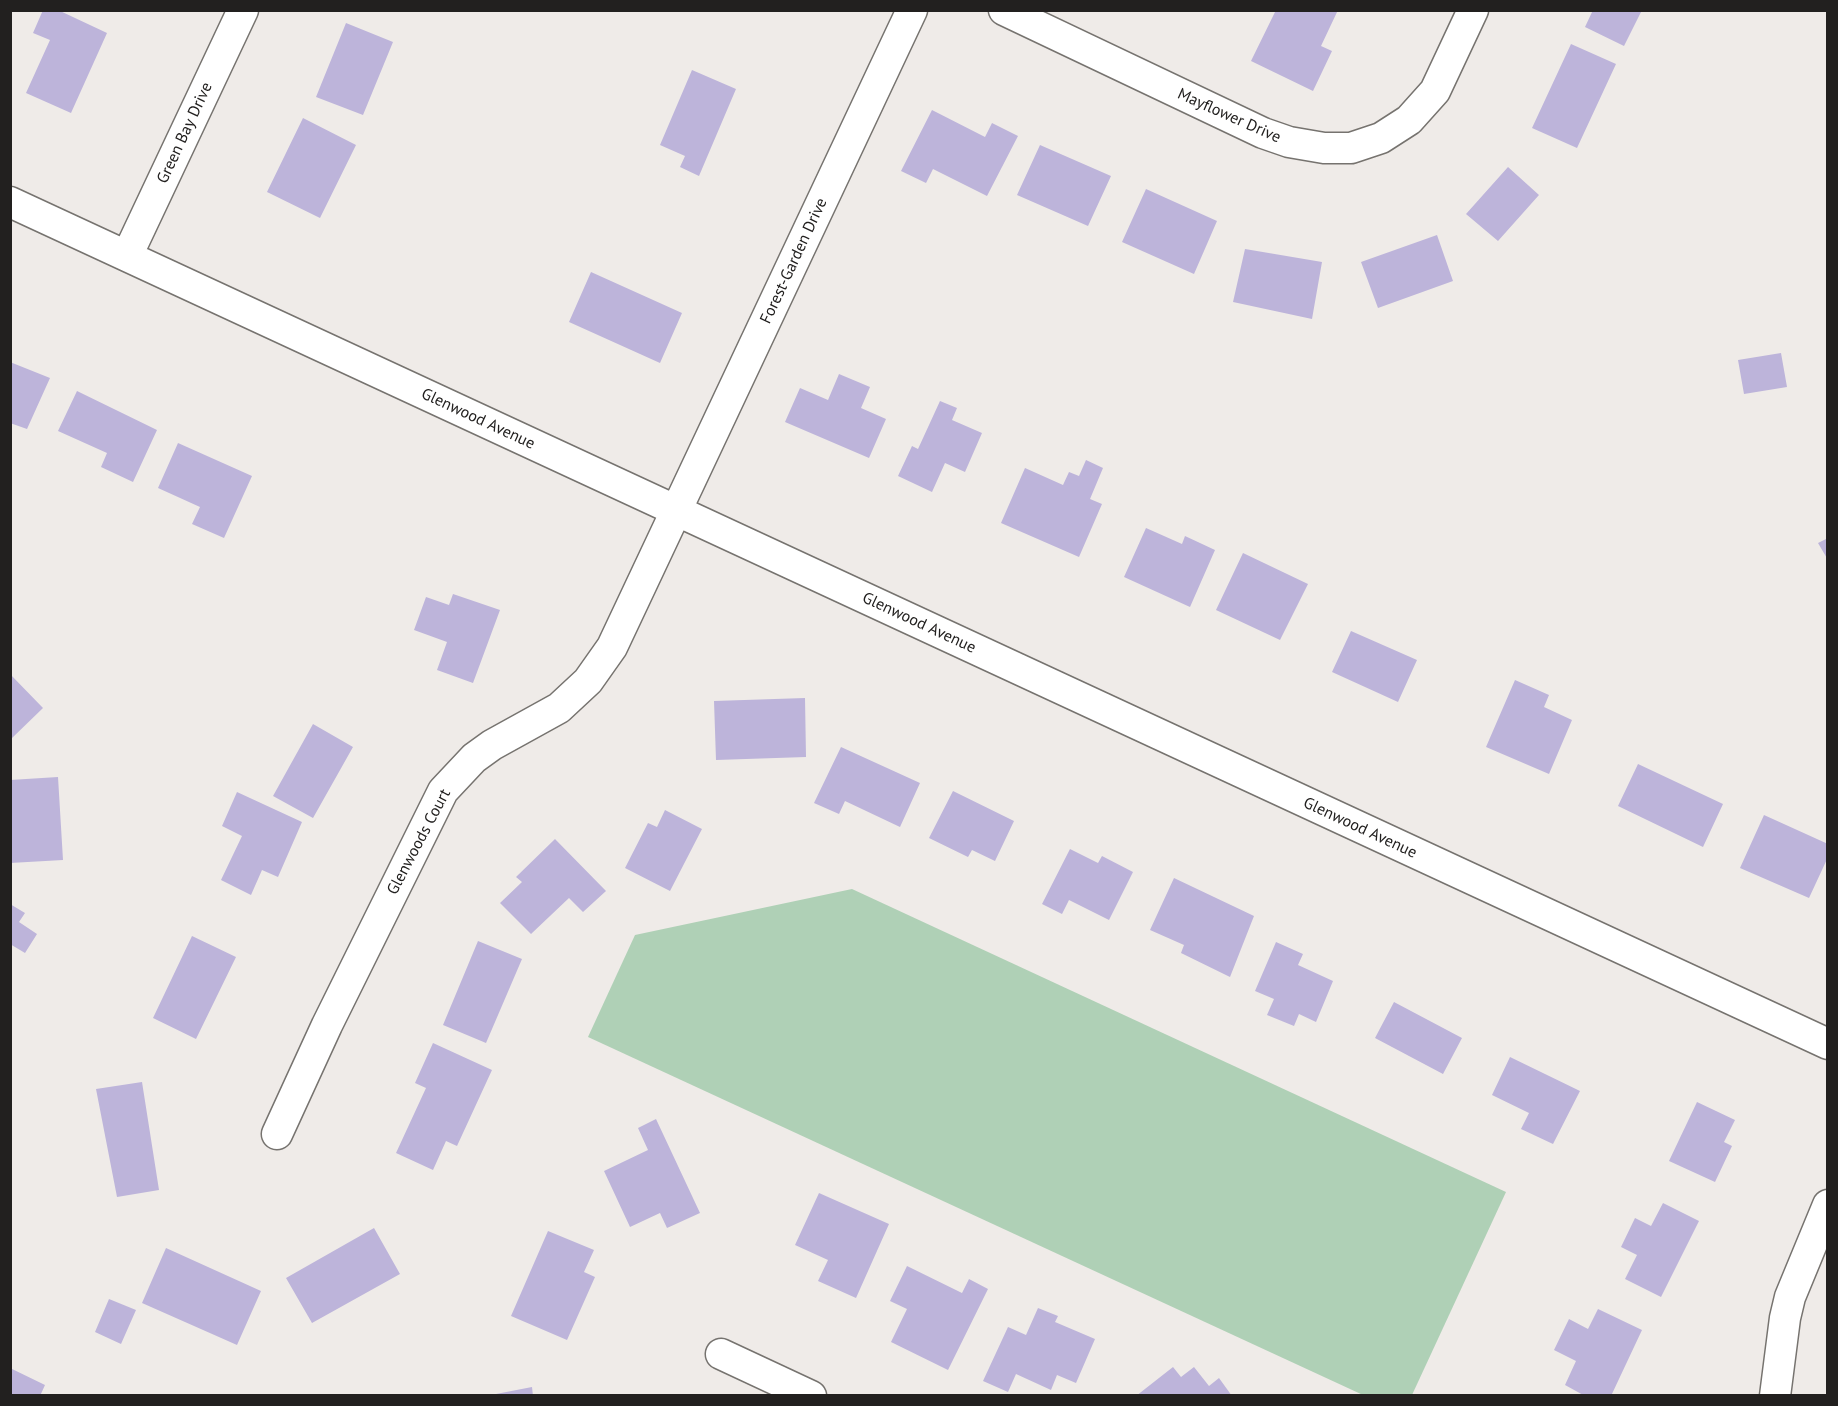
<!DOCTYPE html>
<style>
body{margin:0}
#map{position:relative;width:1838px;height:1406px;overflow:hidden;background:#efebe8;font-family:"PT Sans",sans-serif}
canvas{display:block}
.frame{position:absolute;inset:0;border:12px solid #22201f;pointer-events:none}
</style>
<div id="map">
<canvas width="1838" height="1406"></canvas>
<div class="frame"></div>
</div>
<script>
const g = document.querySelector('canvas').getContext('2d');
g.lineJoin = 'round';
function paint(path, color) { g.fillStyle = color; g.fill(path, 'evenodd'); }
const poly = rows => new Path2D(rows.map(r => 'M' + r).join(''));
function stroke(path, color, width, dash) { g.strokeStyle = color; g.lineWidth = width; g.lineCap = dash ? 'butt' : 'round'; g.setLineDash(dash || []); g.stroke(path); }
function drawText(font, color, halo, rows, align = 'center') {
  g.font = font + ' "PT Sans",sans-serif'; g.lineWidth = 5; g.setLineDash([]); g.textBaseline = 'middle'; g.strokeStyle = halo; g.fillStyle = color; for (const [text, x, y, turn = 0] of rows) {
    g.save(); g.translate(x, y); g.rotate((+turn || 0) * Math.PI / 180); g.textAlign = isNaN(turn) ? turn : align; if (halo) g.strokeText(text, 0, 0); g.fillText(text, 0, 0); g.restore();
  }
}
const green = poly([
 [852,889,1506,1192,1412,1395,1363,1395,588,1037,635,935]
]);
const building = poly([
 [43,10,58,10,107,33,71,113,26,93,50,40,33,33],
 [1276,10,1338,10,1321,46,1332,51,1313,91,1251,61],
 [1593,10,1642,10,1624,46,1585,27],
 [346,23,393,42,363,115,316,97],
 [1571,44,1616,64,1577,148,1532,128],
 [692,70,736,89,699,176,680,167,685,156,660,145],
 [932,110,985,137,992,123,1018,136,987,196,933,169,926,183,901,171],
 [303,118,356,145,320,218,267,192],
 [1040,145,1111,176,1088,226,1017,195],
 [1508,167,1539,195,1498,241,1466,214],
 [1146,189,1217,221,1194,274,1122,242],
 [1437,235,1453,281,1378,308,1361,262],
 [1245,249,1322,262,1312,319,1233,302],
 [591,272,682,313,660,363,569,322],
 [1781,353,1787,387,1744,394,1738,360],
 [10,362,50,378,27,429,10,423],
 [839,374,870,387,861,408,886,419,869,458,785,422,800,388,828,400],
 [77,391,157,430,133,482,101,467,107,453,58,431],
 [940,401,957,408,952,420,982,433,965,472,945,463,932,492,898,476,912,446,918,449],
 [178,443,252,476,224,538,192,524,200,507,158,488],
 [1086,460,1103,468,1090,499,1102,504,1079,557,1001,523,1025,468,1063,485,1069,472,1079,476],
 [1146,528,1182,544,1185,536,1215,550,1190,607,1124,577],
 [1828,538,1828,560,1818,543],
 [1243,553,1308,584,1280,640,1216,610],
 [453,594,500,610,473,683,437,670,447,642,414,630,426,597,449,605],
 [1351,631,1417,660,1398,702,1332,672],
 [10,674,43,708,10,740],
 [1515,680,1549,695,1544,707,1572,720,1549,774,1486,747],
 [805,698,806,757,716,760,714,701],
 [313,724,353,747,313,818,273,796],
 [841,747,920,783,900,827,845,801,839,814,814,803],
 [1638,764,1723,804,1703,847,1618,806],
 [58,777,63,860,10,863,10,780],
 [953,791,1014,821,995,861,972,850,968,857,929,838],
 [237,792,302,822,278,877,262,870,251,895,221,880,242,836,222,826],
 [665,810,702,829,670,891,625,868,648,823,657,827],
 [1764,815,1828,844,1828,857,1809,898,1740,868],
 [555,839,606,891,583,912,569,898,531,934,500,903,522,882,516,877],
 [1070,849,1098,863,1102,856,1133,872,1109,920,1069,900,1062,914,1042,904],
 [1174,878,1254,916,1230,977,1181,953,1184,945,1150,930],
 [10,904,25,913,19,922,37,934,25,953,10,944],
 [192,936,236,957,196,1039,153,1018],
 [478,941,522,959,486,1043,443,1025],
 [1276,942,1303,954,1298,965,1333,981,1316,1022,1299,1014,1294,1026,1267,1015,1274,999,1255,991],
 [1394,1002,1462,1038,1443,1074,1375,1038],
 [433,1043,492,1070,457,1146,446,1141,433,1170,396,1153,426,1088,415,1083],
 [1510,1057,1580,1091,1553,1144,1521,1129,1529,1113,1492,1095],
 [142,1082,159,1190,117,1197,96,1089],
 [1697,1102,1735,1120,1724,1142,1732,1146,1715,1182,1669,1161],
 [656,1119,700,1213,667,1228,660,1213,630,1227,604,1171,648,1150,638,1128],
 [819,1193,889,1224,856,1298,818,1281,828,1260,795,1245],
 [1663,1203,1699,1221,1661,1297,1625,1279,1637,1255,1621,1247,1635,1218,1651,1226],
 [374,1228,400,1274,312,1323,286,1278],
 [548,1231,594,1250,584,1272,595,1277,567,1340,511,1316],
 [166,1248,261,1291,237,1345,142,1303],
 [907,1266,962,1293,969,1279,988,1289,948,1370,891,1342,907,1309,890,1301],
 [109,1299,136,1310,121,1344,95,1332],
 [1038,1308,1058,1316,1055,1322,1095,1339,1076,1383,1057,1375,1051,1390,1016,1374,1008,1392,983,1381,1008,1327,1026,1335],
 [1598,1309,1642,1330,1611,1396,1585,1396,1565,1385,1576,1361,1554,1350,1569,1319,1588,1329],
 [1173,1367,1181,1377,1194,1367,1209,1386,1219,1378,1232,1396,1136,1396],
 [10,1368,45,1385,40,1396,10,1396],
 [532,1387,533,1396,496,1396,496,1394]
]);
const minor = poly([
 [1004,10,1263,133,1289,142,1324,148,1351,148,1381,138,1409,120,1435,91,1473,10],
 [10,202,1828,1044],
 [127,256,243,10],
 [277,1134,327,1025,443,791,474,758,492,745,559,708,588,681,612,647,912,10],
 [721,1354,811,1396],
 [1775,1396,1785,1318,1790,1297,1828,1205]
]);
const streetNames = [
 ["Mayflower Drive",1229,116,24],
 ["Green Bay Drive",185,133,-65],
 ["Forest-Garden Drive",794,261,-65],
 ["Glenwood Avenue",478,419,25],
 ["Glenwood Avenue",919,623,25],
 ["Glenwood Avenue",1360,828,25],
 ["Glenwoods Court",419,842,-62]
];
paint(green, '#afd0b6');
paint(building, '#bdb4da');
stroke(minor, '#76736f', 33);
stroke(minor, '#fff', 30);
drawText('16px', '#22201f', '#fff', streetNames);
</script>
